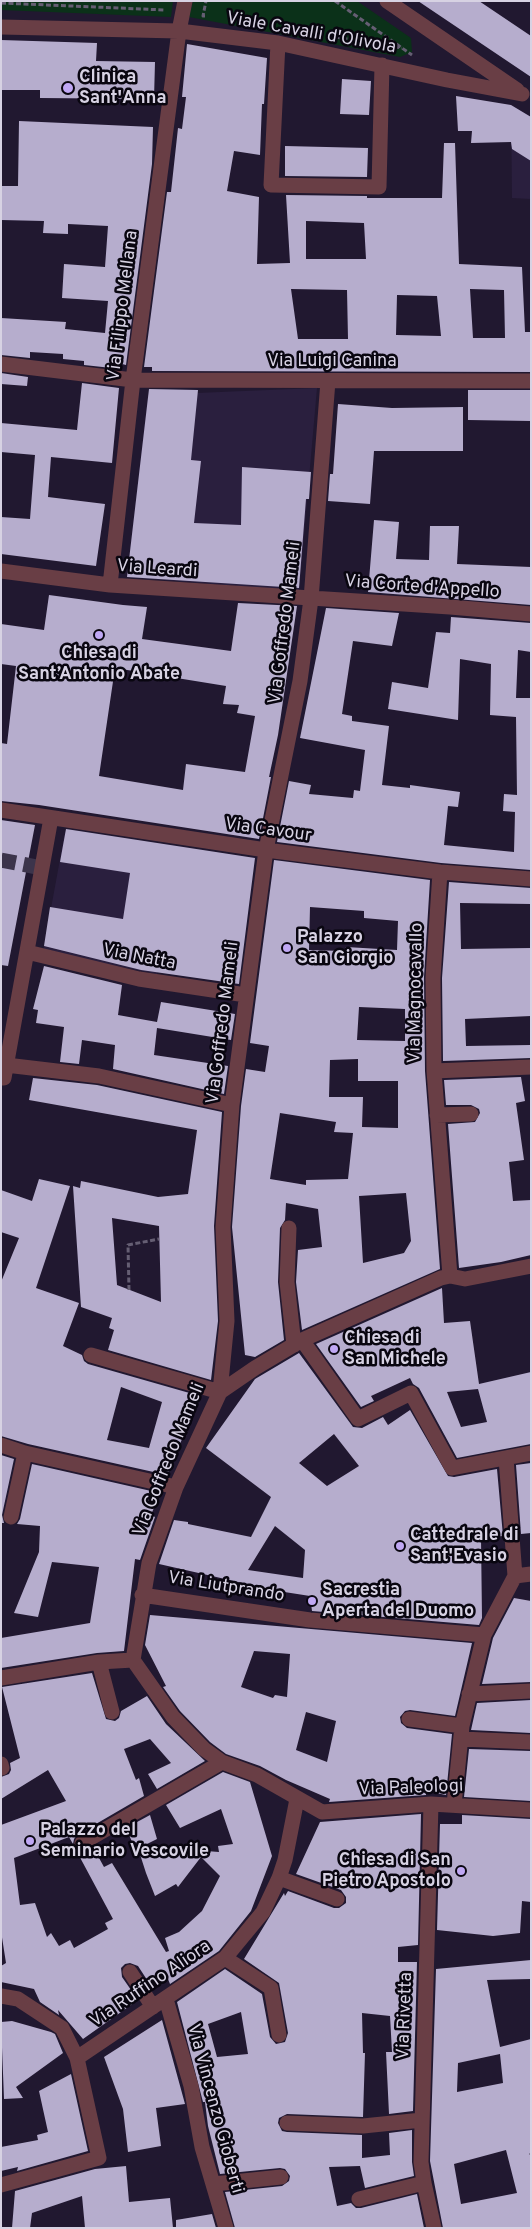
<!DOCTYPE html>
<meta charset="utf-8">
<style>
body{margin:0}
#map{position:relative;width:532px;height:2229px;overflow:hidden;background:#211830;font-family:Overpass,sans-serif}
canvas{display:block}
.frame{position:absolute;inset:0;border:2px solid #d7d2e3;pointer-events:none}
</style>
<div id="map">
<canvas width="532" height="2229"></canvas>
<div class="frame"></div>
</div>
<script>
const g = document.querySelector('canvas').getContext('2d');
g.lineJoin = 'round';
function paint(path, color) { g.fillStyle = color; g.fill(path, 'evenodd'); }
const poly = rows => new Path2D(rows.map(r => 'M' + r).join(''));
function stroke(path, color, width, dash) { g.strokeStyle = color; g.lineWidth = width; g.lineCap = dash ? 'butt' : 'round'; g.setLineDash(dash || []); g.stroke(path); }
function drawText(font, color, halo, rows, align = 'center') {
  g.font = font + ' Overpass,sans-serif'; g.lineWidth = 5; g.setLineDash([]); g.textBaseline = 'middle'; g.strokeStyle = halo; g.fillStyle = color; for (const [text, x, y, turn = 0] of rows) {
    g.save(); g.translate(x, y); g.rotate((+turn || 0) * Math.PI / 180); g.textAlign = isNaN(turn) ? turn : align; if (halo) g.strokeText(text, 0, 0); g.fillText(text, 0, 0); g.restore();
  }
}
const built = poly([
 [511,105,531,117,531,199,512,198],
 [317,388,299,591,127,577,148,395],
 [65,832,185,852,157,974,43,952]
]);
const green = poly([
 [1,1,173,1,171,17,1,10],
 [193,1,357,1,411,38,412,52,400,57,189,17]
]);
const building = poly([
 [418,1,479,1,531,36,531,77],
 [1,40,97,43,96,61,155,62,154,99,40,98,40,90,1,90],
 [187,44,267,58,264,104,262,104,260,155,234,151,227,191,259,197,257,264,290,263,286,195,367,196,367,198,442,198,444,143,455,143,459,264,522,267,525,332,531,332,531,372,152,371,152,367,144,367,167,192,171,192,178,128,182,129,186,97,182,97],
 [306,221,364,223,366,259,306,259],
 [291,289,347,290,348,339,298,339],
 [470,289,504,290,505,338,473,338],
 [397,295,437,296,441,336,396,335],
 [342,79,371,81,369,115,340,114],
 [456,96,511,105,531,117,531,161,512,149,511,142,471,143,472,131,458,131],
 [19,121,153,127,152,164,126,365,122,364,121,369,84,365,84,361,63,359,63,354,30,352,30,358,1,355,1,318,66,322,65,329,105,333,108,301,62,298,64,264,105,267,108,226,68,224,68,234,43,233,44,221,1,220,1,186,18,186],
 [285,146,368,148,367,177,285,176],
 [1,373,28,377,27,386,1,384],
 [82,383,119,388,112,463,51,457,48,497,105,504,96,566,1,554,1,517,30,519,35,455,1,452,1,423,77,430],
 [149,389,198,390,191,460,201,461,194,523,241,525,242,467,311,472,309,499,306,499,299,588,127,577],
 [468,390,531,390,531,421,468,420],
 [338,404,392,408,463,407,463,451,374,451,370,504,328,501,330,474,333,474],
 [374,520,399,522,396,559,429,560,430,526,459,526,457,564,531,567,531,605,368,592],
 [49,595,123,605,147,607,142,639,231,651,238,603,297,606,278,735,269,777,271,777,259,839,39,805,1,801,1,743,7,744,16,666,1,664,1,624,44,630],
 [115,668,226,686,223,704,239,705,237,713,255,716,245,772,186,764,183,790,99,776],
 [326,608,399,613,392,646,353,641,342,714,352,716,352,721,389,726,382,785,410,788,410,785,460,792,458,807,448,806,444,845,514,852,515,812,503,811,504,794,517,795,516,717,490,715,491,664,460,659,458,720,388,709,392,682,428,688,436,632,450,633,451,617,531,623,531,652,518,650,516,698,531,698,531,870,441,863,277,842,289,781,311,785,309,794,353,798,354,790,360,791,365,750,300,738],
 [1,820,35,825,8,966,1,965],
 [66,829,255,858,239,984,141,970,44,946,50,907,123,919,130,873,60,862],
 [274,860,430,880,424,977,425,1071,440,1269,302,1330,296,1282,298,1250,322,1247,318,1209,286,1203,285,1220,280,1228,278,1282,284,1340,255,1357,245,1355,232,1227,241,1106,246,1069,265,1072,269,1046,250,1043],
 [310,907,364,911,364,918,398,921,397,950,346,947,344,951,309,950],
 [359,1007,405,1009,405,1041,357,1040],
 [358,1059,358,1081,398,1081,398,1128,362,1127,363,1097,329,1097,330,1060],
 [280,1113,336,1122,334,1132,353,1133,348,1179,306,1180,306,1185,270,1179],
 [406,1193,411,1241,404,1253,363,1263,359,1196],
 [449,882,531,888,531,904,460,903,461,949,531,948,531,1016,465,1019,466,1046,531,1045,531,1058,443,1061,442,978],
 [44,966,122,985,118,1015,157,1022,161,1002,235,1014,231,1040,157,1028,154,1055,228,1066,224,1094,113,1069,115,1045,82,1040,79,1064,60,1062,64,1027,36,1023,38,1010,33,1009],
 [521,1077,525,1101,516,1103,524,1160,509,1162,513,1201,531,1200,531,1255,501,1262,459,1268,448,1124,475,1122,480,1113,479,1109,471,1105,446,1105,444,1080],
 [33,1078,97,1085,222,1112,214,1226,218,1321,211,1380,108,1350,114,1330,109,1328,112,1318,81,1307,73,1186,80,1188,81,1181,158,1197,188,1194,197,1130,29,1100],
 [112,1218,159,1226,161,1302,117,1285],
 [39,1179,70,1186,36,1288,79,1303,63,1346,82,1355,84,1361,88,1364,200,1396,167,1475,28,1444,1,1436,1,1282,19,1238,1,1232,1,1190,32,1201],
 [121,1387,162,1402,149,1448,107,1440],
 [442,1288,444,1323,470,1321,479,1384,531,1372,531,1444,457,1458,419,1388,413,1384,410,1378,371,1396,374,1401,361,1407,316,1344],
 [478,1389,487,1422,461,1427,447,1392],
 [299,1353,353,1427,362,1428,383,1417,388,1425,410,1410,448,1476,454,1477,497,1469,503,1536,481,1538,482,1618,479,1625,312,1611,310,1596,278,1591,159,1564,174,1520,188,1522,188,1524,251,1537,271,1497,206,1448,255,1379],
 [334,1434,359,1466,327,1486,299,1463],
 [275,1526,305,1550,303,1578,248,1570],
 [1,1455,14,1459,2,1515,4,1523,1,1523],
 [531,1463,531,1533,521,1534,516,1465],
 [32,1464,160,1493,151,1515,155,1517,140,1560,135,1559,124,1651,97,1653,1,1668,1,1638,90,1623,99,1567,52,1562,38,1617,14,1613,39,1552,40,1526,17,1524,20,1519],
 [514,1598,531,1601,531,1682,482,1684,493,1638],
 [150,1615,472,1643,455,1716,410,1710,405,1711,400,1717,401,1723,407,1728,452,1734,446,1795,426,1791,426,1795,329,1802,330,1799,286,1780,260,1766,226,1754,210,1742,180,1711,163,1687,166,1686,145,1645],
 [254,1651,290,1654,287,1697,275,1695,273,1698,241,1687],
 [306,1712,336,1721,327,1762,296,1750],
 [92,1673,106,1719,115,1721,119,1718,121,1711,147,1696,166,1724,205,1761,157,1789,148,1774,171,1763,150,1739,124,1749,136,1780,139,1778,144,1796,77,1835,74,1839,73,1844,69,1837,14,1858,20,1905,35,1903,47,1937,51,1933,59,1946,70,1940,74,1948,108,1929,105,1923,113,1919,76,1850,82,1852,93,1847,104,1867,112,1863,166,1952,169,1951,165,1938,179,1932,202,1911,220,1876,201,1857,178,1887,176,1884,155,1896,146,1873,136,1842,133,1844,126,1828,150,1815,157,1839,143,1846,159,1847,162,1857,210,1847,206,1851,219,1852,218,1846,233,1844,221,1809,180,1828,166,1805,223,1772,250,1782,272,1856,251,1911,219,1951,170,1984,168,1979,153,1989,138,1966,130,1963,125,1964,121,1968,122,1977,138,2000,83,2039,58,2010,59,2015,40,2002,34,1989,1,1982,1,1966,6,1963,1,1931,1,1825,66,1801,48,1770,1,1799,1,1777,9,1774,11,1770,10,1763,20,1758,2,1687],
 [531,1700,531,1733,471,1730,477,1703],
 [469,1749,531,1751,531,1801,464,1797],
 [421,1814,418,1945,398,1947,398,1962,417,1962,413,2111,389,2114,386,2052,392,2052,390,2016,362,2013,363,2053,365,2053,363,2117,287,2114,279,2118,278,2123,282,2131,287,2132,362,2135,362,2158,390,2155,389,2133,412,2130,412,2162,414,2176,365,2188,360,2166,329,2167,337,2206,351,2203,356,2208,361,2208,417,2194,424,2228,235,2228,225,2192,282,2186,289,2181,290,2176,285,2169,280,2168,220,2174,208,2126,205,2102,203,2102,177,2002,225,1969,262,1994,270,2037,276,2044,285,2042,288,2033,279,1983,244,1959,284,1893,285,1896,288,1891,334,1908,339,1908,346,1903,346,1897,341,1890,296,1874,320,1822],
 [241,2012,248,2054,217,2057,208,2024],
 [462,1815,531,1819,531,1902,522,1901,520,1933,493,1936,437,1930,440,1824,462,1824],
 [531,1960,531,1979,487,1980,500,2047,531,2039,531,2228,443,2228,430,2161,436,1969],
 [500,2054,503,2083,457,2092,458,2063],
 [506,2150,517,2193,461,2204,454,2164],
 [162,2020,185,2104,156,2108,161,2146,128,2152,123,2109,104,2057],
 [12,2021,51,2032,55,2034,63,2053,16,2087,23,2098,4,2099,1,2022],
 [71,2074,88,2151,17,2171,18,2167,1,2171,1,2147,38,2140,37,2135,48,2132,39,2091],
 [126,2166,129,2202,170,2198,173,2228,85,2228,82,2196,32,2213,30,2228,12,2228,15,2191,95,2169],
 [212,2214,216,2228,176,2228,176,2220]
]);
const minorTunnel = poly([
 [1,860,42,868]
]);
const path = poly([
 [335,1,412,55],
 [1,3,165,10],
 [205,16,203,16,206,1],
 [335,37,402,48],
 [129,1290,128,1245,159,1239],
 [530,2155,531,2154]
]);
const minor = poly([
 [387,1,517,90],
 [1,27,179,31,278,43,447,80,522,94],
 [278,43,271,185,379,187,382,65],
 [1,364,133,380,531,381],
 [1,571,110,585,450,607,531,614],
 [110,585,133,380,179,31,185,1],
 [1,810,266,850,440,872,531,879],
 [440,872,433,978,434,1071,450,1276],
 [27,952,139,979,246,995],
 [6,1065,99,1076,232,1105],
 [434,1071,531,1067],
 [1,1078,4,1078,51,818],
 [437,1115,471,1114],
 [289,1228,287,1282,294,1345],
 [302,1340,358,1419,411,1393,452,1468,531,1453],
 [91,1355,220,1392,255,1368,302,1340,441,1278,450,1276,465,1279,531,1266],
 [1,1445,25,1453,176,1487],
 [506,1458,515,1576],
 [11,1517,25,1453],
 [515,1576,531,1574],
 [142,1595,310,1620,484,1635],
 [133,1660,149,1563,176,1487,220,1392,227,1321,223,1227,232,1105,266,850,300,681,311,599,328,381],
 [133,1660,173,1717,204,1749,222,1762,257,1775,322,1812,431,1804,531,1810],
 [99,1662,112,1712],
 [1,1678,99,1662,133,1660],
 [469,1694,531,1691],
 [409,1719,462,1726],
 [461,1739,531,1742],
 [1,1764,2,1768],
 [431,1804,421,2162,424,2183,434,2228],
 [454,1805,462,1726,484,1635,515,1576],
 [82,1843,222,1762],
 [279,1878,337,1899],
 [225,1958,271,1988,279,2035],
 [130,1972,153,2007],
 [1,1996,18,1999,62,2028,77,2058,99,2158,1,2185],
 [166,1999,191,2086,202,2147,226,2228],
 [77,2058,225,1958,263,1912,279,1878,285,1860,297,1799],
 [287,2123,363,2126,422,2120],
 [214,2184,281,2177],
 [359,2199,424,2183]
]);
const markers = [
 [68,88,6,"#c0a8f4"],
 [99,635,5,"#c0a8f4"],
 [287,948,5,"#c0a8f4"],
 [334,1349,5,"#c0a8f4"],
 [400,1546,5,"#c0a8f4"],
 [312,1601,5,"#c0a8f4"],
 [30,1841,5,"#c0a8f4"],
 [461,1871,5,"#c0a8f4"]
];
const streetNames = [
 ["Viale Cavalli d'Olivola",311,34,10],
 ["Via Filippo Mellana",124,306,-83],
 ["Via Luigi Canina",332,362],
 ["Via Leardi",157,570,4],
 ["Via Corte d'Appello",422,588,4],
 ["Via Goffredo Mameli",286,623,-83],
 ["Via Cavour",268,831,8],
 ["Via Natta",139,958,11],
 ["Via Magnocavallo",417,993,-89],
 ["Via Goffredo Mameli",224,1023,-83],
 ["Via Goffredo Mameli",170,1460,-68],
 ["Via Liutprando",226,1588,9],
 ["Via Paleologi",411,1789,-2],
 ["Via Ruffino Aliora",151,1985,-34],
 ["Via Rivetta",406,2016,-88],
 ["Via Vincenzo Gioberti",214,2109,75]
];
const poiNames = [
 ["Clinica",79,78],
 ["Sant'Anna",79,99],
 ["Chiesa di",99,654,"center"],
 ["Sant’Antonio Abate",99,675,"center"],
 ["Palazzo",297,938],
 ["San Giorgio",297,959],
 ["Chiesa di",344,1339],
 ["San Michele",344,1360],
 ["Cattedrale di",410,1536],
 ["Sant'Evasio",410,1557],
 ["Sacrestia",322,1591],
 ["Aperta del Duomo",322,1612],
 ["Palazzo del",40,1831],
 ["Seminario Vescovile",40,1852],
 ["Chiesa di San",451,1861,"right"],
 ["Pietro Apostolo",451,1882,"right"]
];
paint(built, '#2a1f3e');
paint(green, '#0b3119');
paint(building, '#b6adcd');
stroke(minorTunnel, '#3c344b', 15, [15, 8]);
stroke(path, '#655e73', 3, [5, 2.5]);
stroke(minor, '#693e45', 15);
for (const [x, y, r, color] of markers) { const dot = new Path2D(); dot.arc(x, y, r, 0, 2 * Math.PI); g.fillStyle = color; g.fill(dot); stroke(dot, '#090610', 2); }
drawText('18px', '#d7d2e3', '#090610', streetNames);
drawText('bold 18px', '#d7d2e3', '#090610', poiNames, 'left');
</script>
